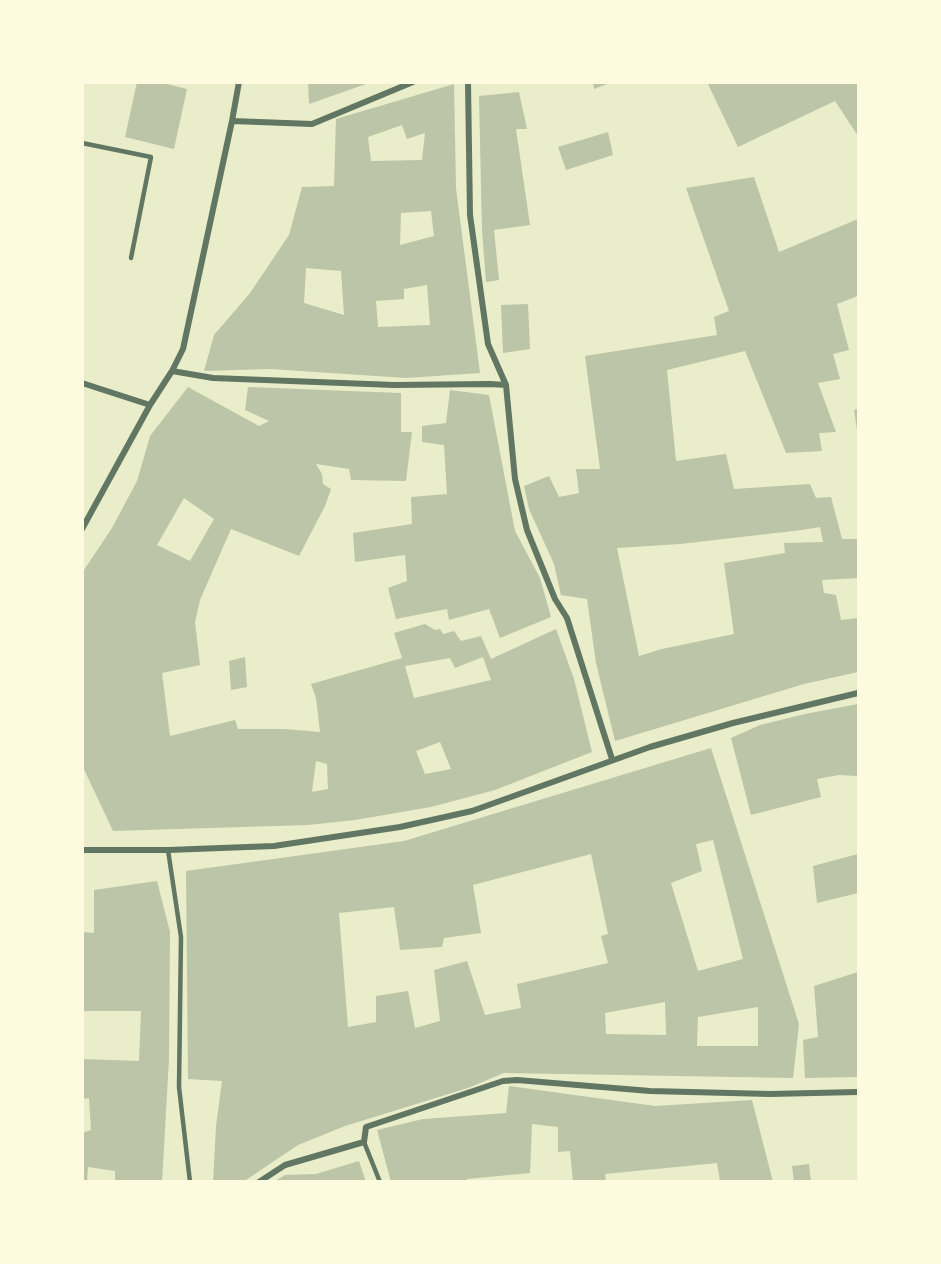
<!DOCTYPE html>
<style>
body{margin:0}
#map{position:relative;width:941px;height:1264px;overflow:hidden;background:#e9edc9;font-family:"Roboto Condensed",sans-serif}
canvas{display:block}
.frame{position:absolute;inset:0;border:84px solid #fefae0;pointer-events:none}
</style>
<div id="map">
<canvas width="941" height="1264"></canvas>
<div class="frame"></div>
</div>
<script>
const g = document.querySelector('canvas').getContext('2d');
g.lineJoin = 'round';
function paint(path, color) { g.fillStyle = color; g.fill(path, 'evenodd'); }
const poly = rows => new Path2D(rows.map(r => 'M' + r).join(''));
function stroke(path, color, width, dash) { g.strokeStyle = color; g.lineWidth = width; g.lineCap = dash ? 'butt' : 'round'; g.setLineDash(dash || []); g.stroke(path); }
const building = poly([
 [137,82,159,82,187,89,174,149,125,137],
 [308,82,369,82,369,83,309,104],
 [593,82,610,82,610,83,594,89],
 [707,82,858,82,858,136,835,101,738,147],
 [454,84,456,188,480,373,406,378,270,369,204,371,214,335,250,293,289,235,302,187,334,186,336,119],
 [402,125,407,139,425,133,422,160,371,161,368,137],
 [431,211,434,236,400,245,401,213],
 [306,268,341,271,344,315,304,303],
 [427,285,430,325,378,327,376,301,404,299,404,289],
 [519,92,527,129,516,129,530,225,494,230,499,280,486,282,482,231,479,96],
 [608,132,613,155,566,170,558,147],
 [754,177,779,252,858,219,858,296,837,304,849,350,833,354,840,379,818,383,836,432,819,433,822,451,786,453,745,351,667,370,676,461,726,454,734,489,810,484,816,498,831,497,842,539,858,539,858,578,822,580,824,593,836,595,841,620,858,618,858,672,804,684,615,741,596,663,587,599,561,595,554,564,529,509,524,486,549,476,559,497,579,493,576,469,600,469,585,356,717,335,714,317,729,311,686,188],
 [820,527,823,542,784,543,785,553,724,563,734,634,662,649,639,656,617,548,680,544,802,530],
 [528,304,530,349,503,353,501,305],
 [188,387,259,426,269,421,245,410,248,387,401,393,401,432,412,432,406,481,351,480,349,469,316,464,322,474,323,484,331,489,325,506,299,556,231,529,200,600,195,622,200,665,162,673,170,736,235,720,238,729,284,729,320,732,316,698,311,684,402,658,394,633,425,624,435,630,440,629,443,634,454,631,461,641,481,636,491,659,556,629,574,679,592,752,495,790,431,807,355,820,308,825,113,831,82,765,82,573,112,528,137,481,150,436],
 [184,498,214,519,190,561,157,545],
 [483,657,491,680,414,698,405,666,450,658,455,668],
 [440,742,451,769,425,774,416,751],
 [316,761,327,764,328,789,312,792],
 [450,390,489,395,515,531,540,578,551,617,500,638,489,609,449,620,447,609,396,619,388,588,407,581,405,555,355,562,353,533,412,524,411,497,447,494,444,445,422,442,422,426,446,423],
 [858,409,858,430,857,430,854,410],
 [245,657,247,687,231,690,229,661],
 [858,704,858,776,839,775,817,779,821,797,751,815,731,738,760,725,805,714],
 [711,748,799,1024,793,1078,504,1073,468,1088,345,1126,298,1145,243,1182,213,1182,216,1126,222,1081,188,1079,186,871,404,841],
 [713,840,743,959,698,971,671,883,702,871,696,844],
 [591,854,608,934,601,936,608,963,517,984,521,1008,485,1015,467,961,434,970,440,1021,415,1028,408,991,376,996,376,1022,348,1027,339,913,394,907,400,950,442,947,444,938,481,933,473,885],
 [665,1002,666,1035,606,1034,605,1013],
 [758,1007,758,1046,697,1046,698,1017],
 [858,854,858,893,817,903,813,866],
 [157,881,170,932,169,1059,162,1182,115,1182,115,1171,88,1167,87,1182,82,1182,82,1133,91,1130,89,1098,82,1099,82,1059,139,1061,141,1011,82,1011,82,932,94,933,94,890],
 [858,972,858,1077,805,1078,803,1040,818,1037,814,986],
 [509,1086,655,1106,752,1100,773,1182,720,1182,717,1163,605,1174,606,1182,573,1182,570,1151,558,1152,558,1127,532,1124,530,1173,467,1179,467,1182,391,1182,377,1130,423,1119,506,1113],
 [359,1161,366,1182,273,1182,285,1175,316,1174],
 [809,1164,811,1182,794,1182,792,1166]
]);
const service = poly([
 [82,143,151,157,131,258],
 [168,850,181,937,179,1087,190,1182],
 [364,1142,380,1182]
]);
const minor = poly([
 [468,82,470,215,488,344,506,385,515,479,527,530,555,599,567,618,612,759],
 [232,121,312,124,413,82],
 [172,371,213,378,394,385,490,384,506,385],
 [82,383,150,405],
 [82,529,150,405,172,371,183,349,232,121,239,82],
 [82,850,168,850,274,846,400,827,472,811,650,747,733,723,858,693],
 [259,1182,285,1165,364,1142,366,1127,503,1081,517,1080,650,1091,770,1094,858,1092]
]);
paint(building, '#bcc5a7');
stroke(service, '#617663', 4.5);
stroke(minor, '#617663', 6);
</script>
